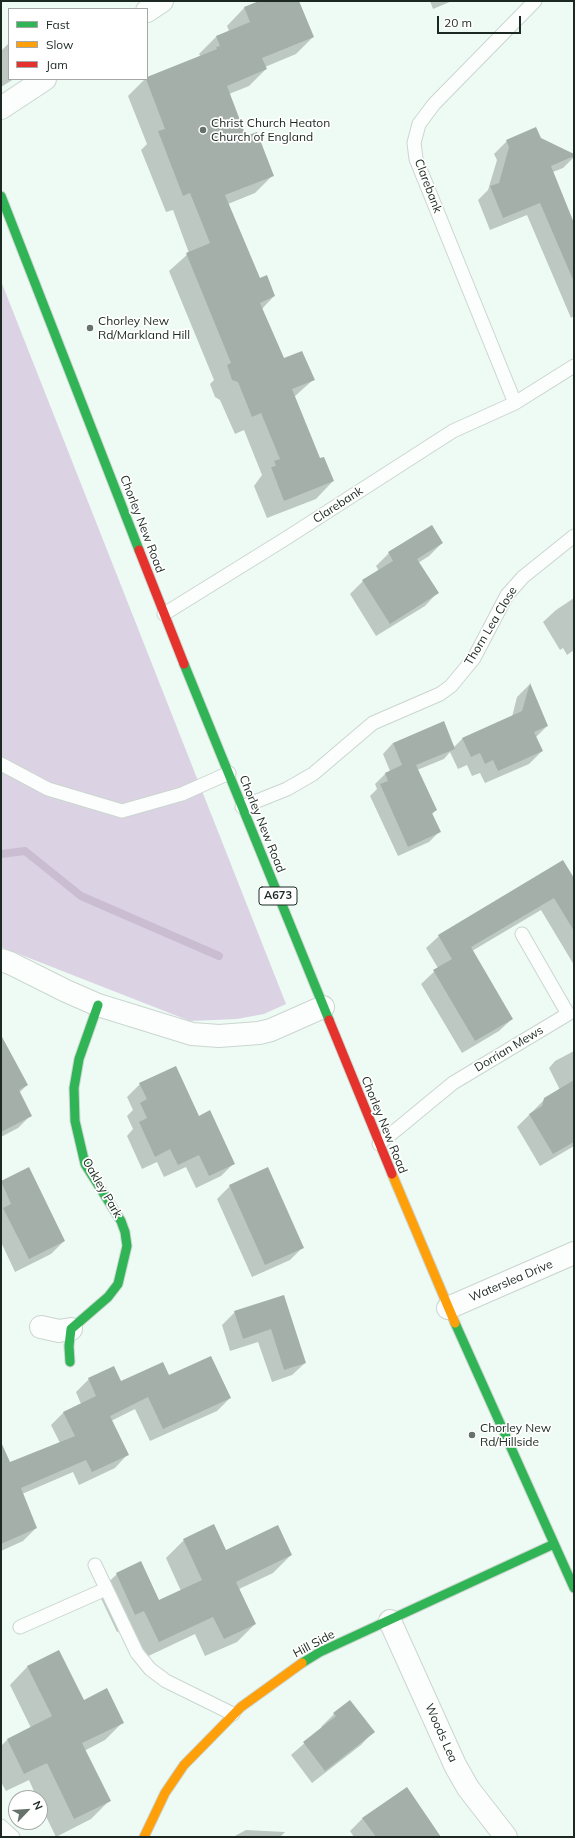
<!DOCTYPE html>
<style>
body{margin:0}
#map{position:relative;width:575px;height:1838px;overflow:hidden;background:#eefaf4;font-family:Mulish,sans-serif}
canvas{display:block}
.frame{position:absolute;inset:0;border:2px solid #1c2922;pointer-events:none}
.legend{position:absolute;left:8px;top:8px;width:140px;height:72px;box-sizing:border-box;background:#fff;border:1px solid #a4a9a7;margin:0;padding:5px 7px;list-style:none;font-size:12px;color:#1c2922}
.legend li{display:flex;align-items:center;gap:8px;height:20px}
.legend b{width:20px;border:1px solid #a4a9a7}
.north{position:absolute;left:8px;top:1790px;width:40px;height:40px;box-sizing:border-box;background:#fff;border:1px solid #a4a9a7;border-radius:50%;rotate:65deg;font-size:11px;font-weight:700;line-height:16px;text-align:center;color:#1c2922}
.north::after{content:'';display:block;margin:auto;width:14px;height:18px;background:#66726c;clip-path:polygon(50% 0,100% 100%,50% 72%,0 100%)}
.scale{position:absolute;left:437px;top:16px;width:84px;height:18px;box-sizing:border-box;border:2px solid #1c2922;border-top:0;padding-left:5px;font-size:12px;line-height:14px;white-space:nowrap;color:#1c2922;-webkit-text-stroke:3px #fff;paint-order:stroke}
</style>
<div id="map">
<canvas width="575" height="1838"></canvas>
<div class="frame"></div>
<ul class="legend">
<li><b style="height:5px;background:#30b455"></b>Fast</li>
<li><b style="height:5px;background:#ff9f0a"></b>Slow</li>
<li><b style="height:5px;background:#e5322d"></b>Jam</li>
</ul>
<div class="north">N</div>
<div class="scale">20 m</div>
</div>
<script>
const g = document.querySelector('canvas').getContext('2d');
g.lineJoin = 'round';
function paint(path, color) { g.fillStyle = color; g.fill(path, 'evenodd'); }
const poly = rows => new Path2D(rows.map(r => 'M' + r).join(''));
function stroke(path, color, width, dash) { g.strokeStyle = color; g.lineWidth = width; g.lineCap = dash ? 'butt' : 'round'; g.setLineDash(dash || []); g.stroke(path); }
function drawText(font, color, halo, rows, align = 'center') {
  g.font = font + ' Mulish,sans-serif'; g.lineWidth = 3.5; g.setLineDash([]); g.textBaseline = 'middle'; g.strokeStyle = halo; g.fillStyle = color; for (const [text, x, y, turn = 0] of rows) {
    g.save(); g.translate(x, y); g.rotate((+turn || 0) * Math.PI / 180); g.textAlign = isNaN(turn) ? turn : align; if (halo) g.strokeText(text, 0, 0); g.fillText(text, 0, 0); g.restore();
  }
}
const forest = poly([
 [1,281,286,1004,264,1014,237,1019,190,1021,1,947]
]);
const shadow = poly([
 [262,1,298,1,313,37,296,54,265,67,266,69,249,86,229,94,246,137,273,175,255,193,228,204,260,279,274,296,262,309,283,360,314,379,294,397,319,459,333,481,316,499,267,518,254,486,262,475,244,430,235,434,220,400,215,397,210,384,214,380,169,271,189,253,173,210,166,212,141,150,147,144,128,96,145,79,201,57,199,54,217,36,229,31,227,26,244,8],
 [430,1,452,1,433,9],
 [9,43,9,79,14,79,1,87,1,51],
 [507,141,574,155,574,157,563,168,553,172,574,226,574,316,571,318,527,215,490,230,478,200,488,190,497,160,494,154],
 [442,543,429,556,418,563,437,593,425,606,376,636,350,594,363,581,379,571,376,566,389,553],
 [574,598,574,650,567,655,563,648,560,650,543,622,556,610],
 [529,685,547,726,536,737,542,751,529,764,485,783,480,773,472,776,467,765,458,769,450,752,444,759,417,770,436,810,431,815,439,832,429,842,398,856,370,796,377,789,375,784,386,773,390,771,383,754,393,743,454,747,463,738,512,717,517,697],
 [574,880,574,965,541,910,472,951,512,1019,499,1031,462,1053,421,984,438,968,426,948,439,936],
 [1,1043,27,1085,19,1093,31,1115,18,1128,1,1137],
 [574,1051,574,1146,540,1166,517,1127,545,1099,560,1090,549,1068,555,1061],
 [140,1084,198,1117,234,1163,221,1176,196,1188,186,1167,164,1177,157,1162,142,1169,127,1136,133,1129,127,1116,133,1110,127,1097],
 [29,1169,64,1241,51,1254,15,1272,1,1242,1,1182],
 [230,1186,303,1247,290,1260,252,1277,217,1199],
 [283,1296,305,1363,292,1375,272,1382,258,1342,230,1351,222,1325,235,1312],
 [169,1377,230,1398,217,1411,150,1441,135,1409,111,1421,127,1455,115,1468,79,1485,73,1472,22,1494,36,1528,23,1541,1,1551,1,1446,9,1464,60,1443,51,1425,64,1412,81,1404,76,1392,89,1379,121,1382],
 [184,1540,225,1551,291,1555,273,1573,239,1589,255,1624,237,1642,205,1656,195,1634,140,1660,126,1628,117,1632,98,1592,117,1574,159,1602,181,1591,166,1558],
 [28,1666,83,1702,123,1722,105,1740,84,1751,109,1801,91,1819,56,1837,40,1804,40,1798,37,1798,29,1780,6,1791,1,1782,1,1746,8,1739,31,1728,10,1685],
 [349,1701,373,1732,361,1745,312,1783,291,1755,322,1728,321,1727,334,1714],
 [363,1818,440,1837,354,1837,350,1831],
 [246,1830,285,1832,280,1837,233,1837]
]);
const stream = poly([
 [1,854,25,851,81,896,219,956]
]);
const building = poly([
 [259,1,299,1,314,37,262,58,267,69,227,86,246,136,257,132,274,176,225,195,260,278,267,275,275,296,260,303,284,358,302,351,315,380,292,389,320,458,324,457,334,481,284,501,271,467,276,466,274,461,280,459,261,413,252,417,238,382,232,380,227,365,231,363,186,253,210,243,190,193,183,196,158,131,165,129,146,79,147,77,217,49,216,47,220,46,216,36,250,22,244,7],
 [536,127,541,138,574,154,574,156,551,166,574,223,574,282,540,203,503,218,490,186,499,183,509,147,506,140],
 [432,525,443,543,417,559,439,593,390,624,362,580,393,561,388,552],
 [530,683,548,726,534,732,543,751,498,771,493,760,485,764,480,753,471,757,462,738,522,711],
 [444,721,455,749,416,765,437,810,432,813,441,832,408,847,380,784,388,781,385,773,402,765,393,743],
 [563,860,574,878,574,931,554,898,471,947,513,1019,475,1041,433,970,452,959,438,935],
 [1,1035,28,1085,19,1090,32,1116,1,1132],
 [176,1066,199,1116,210,1110,235,1164,209,1176,199,1155,178,1165,170,1149,155,1157,139,1122,147,1118,140,1103,147,1099,139,1083],
 [574,1080,574,1142,553,1154,529,1114,542,1106,544,1098],
 [29,1167,65,1241,29,1259,3,1208,11,1204,1,1181],
 [268,1167,304,1248,265,1265,229,1185],
 [284,1295,306,1363,284,1370,271,1329,243,1339,234,1311],
 [211,1356,231,1398,163,1429,148,1397,110,1416,129,1455,92,1472,86,1460,21,1488,37,1528,1,1544,1,1442,10,1462,75,1436,63,1412,96,1396,88,1378,114,1366,121,1381,163,1362,169,1375],
 [214,1524,226,1550,278,1525,292,1555,236,1582,256,1624,224,1639,213,1617,159,1642,144,1611,135,1615,116,1573,141,1561,159,1600,202,1580,183,1539],
 [59,1650,84,1700,107,1688,124,1723,82,1743,111,1801,74,1819,47,1763,24,1774,7,1739,52,1716,27,1666],
 [350,1700,375,1732,325,1771,303,1742,336,1716,333,1713],
 [407,1787,441,1837,376,1837,362,1818]
]);
const lane = poly([
 [515,403,416,159,414,143,419,124,434,104,535,1],
 [164,614,285,539,453,431,515,403,574,366],
 [1,764,48,789,122,811,182,794,229,773],
 [242,807,287,789,313,774,373,723,440,694,451,686,474,658,507,595,523,577,574,536],
 [379,1144,453,1083,568,1014,522,934],
 [95,1565,137,1653,150,1669,166,1681,233,1714],
 [20,1627,106,1589],
 [1,1826,13,1837]
]);
const street = poly([
 [147,11,162,1],
 [1,108,45,79],
 [1,960,10,963,66,991,98,1005,192,1034,219,1036,259,1033,271,1030,323,1007],
 [448,1308,574,1253],
 [41,1327,59,1331,71,1329],
 [390,1621,455,1765,468,1788,506,1837]
]);
const fast = poly([
 [1,196,139,550],
 [184,664,329,1020],
 [455,1323,574,1588],
 [70,1362,69,1346,71,1329,108,1297,118,1284,127,1246,125,1232,121,1221,85,1164,75,1121,74,1088,79,1059,98,1005],
 [302,1663,320,1652,554,1544]
]);
const slow = poly([
 [392,1174,455,1323],
 [144,1837,165,1793,184,1765,241,1707,302,1663]
]);
const jam = poly([
 [139,550,184,664],
 [329,1020,392,1174]
]);
const markers = [
 [203,130,4,"#66726c"],
 [90,328,4,"#66726c"],
 [472,1435,4,"#66726c"]
];
const shields = [
 [278,896,38]
];
const shieldNames = [
 ["A673",278,896]
];
const poiNames = [
 ["Christ Church Heaton",211,123],
 ["Church of England",211,137],
 ["Chorley New",98,321],
 ["Rd/Markland Hill",98,335],
 ["Chorley New",480,1428],
 ["Rd/Hillside",480,1442]
];
const streetNames = [
 ["Clarebank",428,186,69],
 ["Clarebank",338,505,-33],
 ["Chorley New Road",142,524,69],
 ["Thorn Lea Close",491,626,-59],
 ["Chorley New Road",262,824,68],
 ["Dorrian Mews",509,1049,-31],
 ["Chorley New Road",384,1125,68],
 ["Oakley Park",102,1188,60],
 ["Waterslea Drive",511,1281,-23],
 ["Hill Side",314,1644,-28],
 ["Woods Lea",441,1733,66]
];
paint(forest, '#dbd3e3');
paint(shadow, '#0003');
stroke(stream, '#cabdd2', 8);
paint(building, '#a4afa9');
stroke(lane, '#cad6cf', 15);
stroke(street, '#cad6cf', 24);
stroke(fast, '#cad6cf', 11);
stroke(slow, '#cad6cf', 11);
stroke(jam, '#cad6cf', 11);
stroke(lane, '#fcfefd', 13);
stroke(street, '#fcfefd', 22);
stroke(fast, '#30b455', 9);
stroke(slow, '#ff9f0a', 9);
stroke(jam, '#e5322d', 9);
for (const [x, y, r, color] of markers) { const dot = new Path2D(); dot.arc(x, y, r, 0, 2 * Math.PI); g.fillStyle = color; g.fill(dot); stroke(dot, '#fff', 1.5); }
for (const [x, y, w] of shields) { const box = new Path2D(); box.roundRect(x - w / 2, y - 9, w, 18, 3); g.fillStyle = '#fff'; g.fill(box); stroke(box, '#1c2922', 1); }
drawText('bold 11px', '#1c2922', null, shieldNames);
drawText('12px', '#1c2922', '#fff', poiNames, 'left');
drawText('12px', '#1c2922', '#fff', streetNames);
</script>
